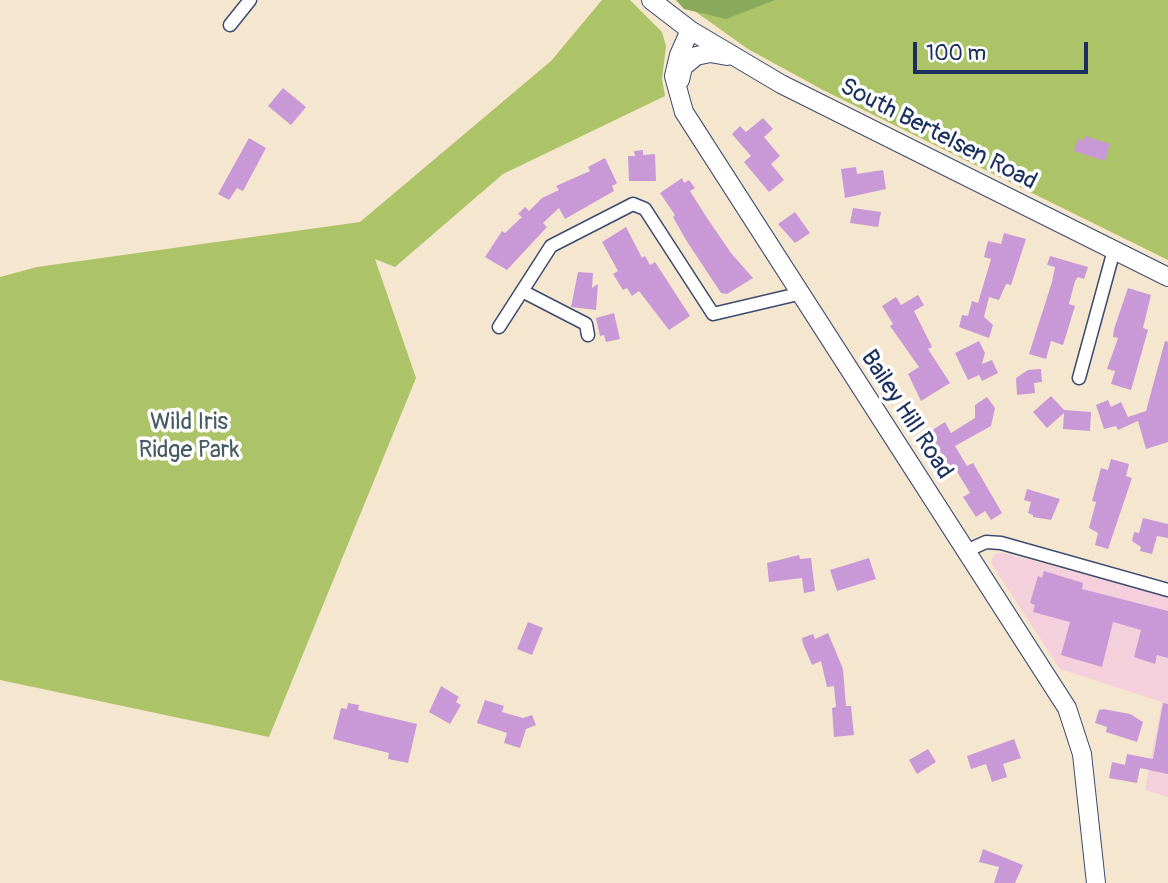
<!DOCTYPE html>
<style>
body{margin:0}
#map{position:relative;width:1168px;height:883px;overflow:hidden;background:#f5e6cf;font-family:Pangolin,sans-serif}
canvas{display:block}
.scale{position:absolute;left:913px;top:42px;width:175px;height:32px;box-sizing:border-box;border:4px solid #1b2f5e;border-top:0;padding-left:9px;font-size:21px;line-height:24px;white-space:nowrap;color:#1b2f5e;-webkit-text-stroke:5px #fff;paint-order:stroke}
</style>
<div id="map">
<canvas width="1168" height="883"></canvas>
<div class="scale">100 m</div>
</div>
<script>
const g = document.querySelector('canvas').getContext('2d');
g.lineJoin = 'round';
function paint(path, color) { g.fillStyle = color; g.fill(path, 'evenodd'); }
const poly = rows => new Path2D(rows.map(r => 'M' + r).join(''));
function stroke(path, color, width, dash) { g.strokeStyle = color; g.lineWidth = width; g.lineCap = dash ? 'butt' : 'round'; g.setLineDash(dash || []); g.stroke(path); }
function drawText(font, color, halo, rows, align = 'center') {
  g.font = font + ' Pangolin,sans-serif'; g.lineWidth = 7; g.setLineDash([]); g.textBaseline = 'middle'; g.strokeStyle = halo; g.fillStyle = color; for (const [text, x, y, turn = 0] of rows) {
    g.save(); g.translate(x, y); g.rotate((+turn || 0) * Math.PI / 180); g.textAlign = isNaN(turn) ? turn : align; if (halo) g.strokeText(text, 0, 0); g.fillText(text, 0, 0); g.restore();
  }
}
const built = poly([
 [1004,553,1168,597,1168,797,1145,790,1162,702,1060,669,991,563,994,554]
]);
const green = poly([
 [602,0,630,0,662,32,666,46,662,79,665,96,503,174,395,267,375,259,416,378,269,737,0,680,0,277,37,267,360,222,551,61],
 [697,0,1168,0,1168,260,823,90,748,49,689,7]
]);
const forest = poly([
 [676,0,775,0,726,19,684,9]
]);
const building = poly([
 [283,88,306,107,291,125,268,106],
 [763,118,773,129,764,137,780,156,771,164,784,180,769,192,744,162,751,156,732,134,740,126,746,132],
 [1085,136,1110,144,1105,161,1074,151,1078,139,1083,141],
 [249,138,266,148,243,191,237,188,229,200,218,194],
 [643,150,643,155,655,154,656,181,629,181,628,156,635,156,634,151],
 [605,158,617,183,612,186,614,191,565,219,559,208,543,223,547,227,507,270,485,257,502,231,505,233,522,217,518,214,525,207,529,211,542,198,559,190,556,186,590,171,588,167],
 [856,167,857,174,883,170,886,189,845,198,841,169],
 [682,178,684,183,689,180,695,188,690,191,707,218,731,253,753,278,727,294,721,293,686,240,673,217,675,215,660,193],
 [853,208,881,212,878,227,850,223],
 [795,212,810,233,795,243,778,224],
 [626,227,642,258,645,256,650,265,655,262,690,316,669,330,639,291,632,296,627,288,623,290,613,274,618,271,602,242],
 [1004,233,1026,239,1011,285,1006,284,999,300,989,297,984,317,993,325,989,338,959,327,962,315,968,316,972,301,978,303,991,259,984,257,988,241,1001,244],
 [1050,256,1088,267,1084,279,1078,277,1075,281,1069,304,1075,306,1063,345,1051,341,1046,359,1029,354,1052,282,1055,267,1047,265],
 [578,272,593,273,592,288,598,284,596,310,571,307],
 [1128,288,1151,295,1143,328,1148,330,1131,390,1111,384,1115,371,1107,369,1118,338,1113,337,1114,329],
 [918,295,924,305,914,311,932,347,928,349,950,383,921,401,908,374,919,367,890,326,893,324,882,306,896,297,901,305],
 [614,313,620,339,606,342,604,335,600,336,596,318],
 [979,341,985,353,982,364,992,360,998,373,982,381,979,375,968,380,955,353],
 [1165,341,1168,342,1168,442,1146,449,1138,421,1118,430,1116,426,1104,429,1096,405,1108,400,1111,407,1121,402,1128,417,1146,411],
 [1041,369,1042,382,1034,383,1035,393,1017,395,1016,378,1028,370],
 [1051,396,1064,410,1091,412,1090,431,1063,429,1064,413,1047,428,1033,412],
 [987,397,995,408,991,426,955,446,967,466,973,463,1002,513,991,520,985,511,976,517,963,497,970,493,956,470,951,473,926,434,945,422,951,433,975,418,975,405],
 [1111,459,1129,464,1126,476,1132,478,1108,549,1095,545,1098,533,1089,528,1096,502,1092,501,1101,468,1108,470],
 [1027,489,1060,499,1051,520,1033,517,1033,515,1028,513,1031,502,1024,500],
 [1143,518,1168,524,1168,538,1157,536,1152,554,1140,551,1141,547,1132,541,1134,532,1139,533],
 [799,555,800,559,811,558,815,591,804,593,802,578,769,582,767,563],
 [869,558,876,579,837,591,830,570],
 [1044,571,1083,583,1082,589,1168,611,1168,658,1157,655,1155,664,1134,657,1141,630,1113,622,1102,667,1061,655,1070,622,1033,612,1035,605,1030,603,1038,576,1042,578],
 [528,622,543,628,532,655,517,649],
 [828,633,843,669,846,706,851,706,854,735,834,737,832,708,836,707,834,686,827,687,821,661,812,665,803,644,802,638,813,634,815,639],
 [441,686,459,697,456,702,461,705,450,724,429,712],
 [485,700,504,706,502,712,523,718,532,715,536,725,526,729,520,748,504,743,507,733,477,723],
 [348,703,359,705,358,710,417,724,408,763,388,759,389,753,333,739,341,708,347,709],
 [1163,703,1168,704,1168,774,1140,768,1137,783,1109,778,1112,762,1125,765,1127,754,1153,759],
 [1103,709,1130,714,1143,722,1137,742,1106,732,1107,727,1095,723,1099,710],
 [1014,739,1021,758,1003,764,1007,777,992,782,986,764,971,769,967,756],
 [928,749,936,762,917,774,909,760],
 [983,849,1023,865,1015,883,994,883,999,867,979,862]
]);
const street = poly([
 [230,25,250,0],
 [522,291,586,324,588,335],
 [499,327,551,246,633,204,645,209,713,314,798,294],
 [1079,378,1114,250],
 [966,551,986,542,1001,543,1168,590]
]);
const secondary = poly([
 [651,0,690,30,781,84,1168,277],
 [690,30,679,55,674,76,684,112,1067,708,1082,754,1096,883],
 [680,80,683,67,696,56,710,53,727,56]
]);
const streetNames = [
 ["South Bertelsen Road",938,135,27],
 ["Bailey Hill Road",906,415,57]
];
const parkNames = [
 ["Wild Iris",189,423],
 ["Ridge Park",189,451]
];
paint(built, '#f4cfdc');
paint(green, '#acc368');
paint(forest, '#89a95c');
paint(building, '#c899d6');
stroke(street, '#3c4a6f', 15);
stroke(secondary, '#3c4a6f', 20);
stroke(street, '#fff', 12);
stroke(secondary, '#fff', 18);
drawText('24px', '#1b2f5e', '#fff', streetNames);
drawText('24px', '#465b61', '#fff', parkNames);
</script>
